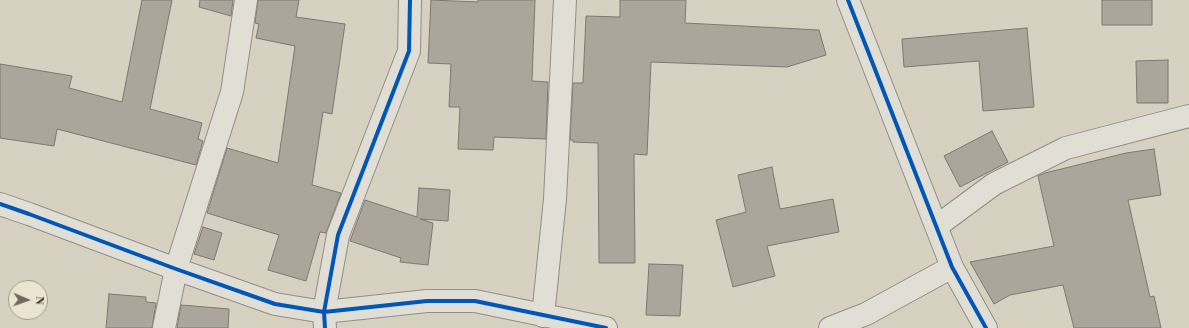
<!DOCTYPE html>
<style>
body{margin:0}
#map{position:relative;width:1189px;height:328px;overflow:hidden;background:#d6d1c1;font-family:"Libre Bodoni",serif}
canvas{display:block}
.north{position:absolute;left:8px;top:280px;width:40px;height:40px;box-sizing:border-box;background:#eae4d1;border:1px solid #a49c8d;border-radius:50%;rotate:92deg;font-size:11px;font-weight:700;line-height:16px;text-align:center;color:#3c3026}
.north::after{content:'';display:block;margin:auto;width:14px;height:18px;background:#72685c;clip-path:polygon(50% 0,100% 100%,50% 72%,0 100%)}
</style>
<div id="map">
<canvas width="1189" height="328"></canvas>
<div class="north">N</div>
</div>
<script>
const g = document.querySelector('canvas').getContext('2d');
g.lineJoin = 'round';
function paint(path, color) { g.fillStyle = color; g.fill(path, 'evenodd'); }
const poly = rows => new Path2D(rows.map(r => 'M' + r).join(''));
function stroke(path, color, width, dash) { g.strokeStyle = color; g.lineWidth = width; g.lineCap = dash ? 'butt' : 'round'; g.setLineDash(dash || []); g.stroke(path); }
const building = poly([
 [142,0,172,0,150,109,202,123,198,139,203,141,196,165,57,129,54,146,0,138,0,64,72,76,69,88,122,102,142,0],
 [200,0,233,0,231,16,199,7,200,0],
 [258,0,299,0,296,17,345,24,332,114,323,112,312,185,341,193,326,233,320,232,306,281,268,270,279,235,207,213,227,148,278,163,295,46,256,38,259,24,255,23,258,0],
 [431,0,478,2,478,0,535,0,532,81,548,82,546,139,494,137,493,150,458,149,460,107,449,107,451,64,428,63,431,0],
 [620,0,686,0,685,23,819,30,826,55,787,67,651,62,647,155,634,154,635,263,599,263,598,143,573,142,573,140,570,140,573,83,583,83,586,16,620,17,620,0],
 [1102,0,1152,0,1152,25,1102,25,1102,0],
 [1027,28,1034,107,983,111,979,61,904,67,902,39,1027,28],
 [1168,60,1168,103,1137,103,1136,61,1168,60],
 [992,131,1008,162,960,187,944,156,992,131],
 [1154,149,1161,195,1128,200,1150,297,1154,296,1161,328,1074,328,1063,285,1010,295,994,304,970,262,1054,246,1038,176,1045,173,1126,153,1154,149],
 [772,167,780,209,833,199,839,232,767,246,775,276,733,287,716,220,746,212,738,175,772,167],
 [419,188,450,190,448,221,420,219,433,223,428,265,400,262,401,258,350,241,365,200,417,217,419,188],
 [203,227,222,233,214,260,194,254,203,227],
 [649,264,683,265,680,316,646,315,649,264],
 [109,294,146,297,146,302,156,303,152,328,106,328,109,294],
 [181,305,229,309,228,328,177,328,181,305]
]);
const minor = poly([
 [848,0,952,267,986,328],
 [0,204,29,214,176,269,275,304,324,312,427,301,475,301,606,328],
 [937,226,994,184,1066,148,1189,116],
 [543,316,555,199,565,0],
 [164,328,176,269,232,92,246,0],
 [325,328,324,312,338,235,409,51,410,0],
 [830,328,866,314,952,267]
]);
const cycleway = poly([
 [848,0,952,267,986,328],
 [0,204,29,214,176,269,275,304,324,312,427,301,475,301,606,328],
 [325,328,324,312,338,235,409,51,410,0]
]);
paint(building, '#aba69b');
stroke(building, '#7d7970', 1);
stroke(minor, '#938e84', 24);
stroke(minor, '#e0ded5', 22);
stroke(cycleway, '#0057b8', 4);
</script>
